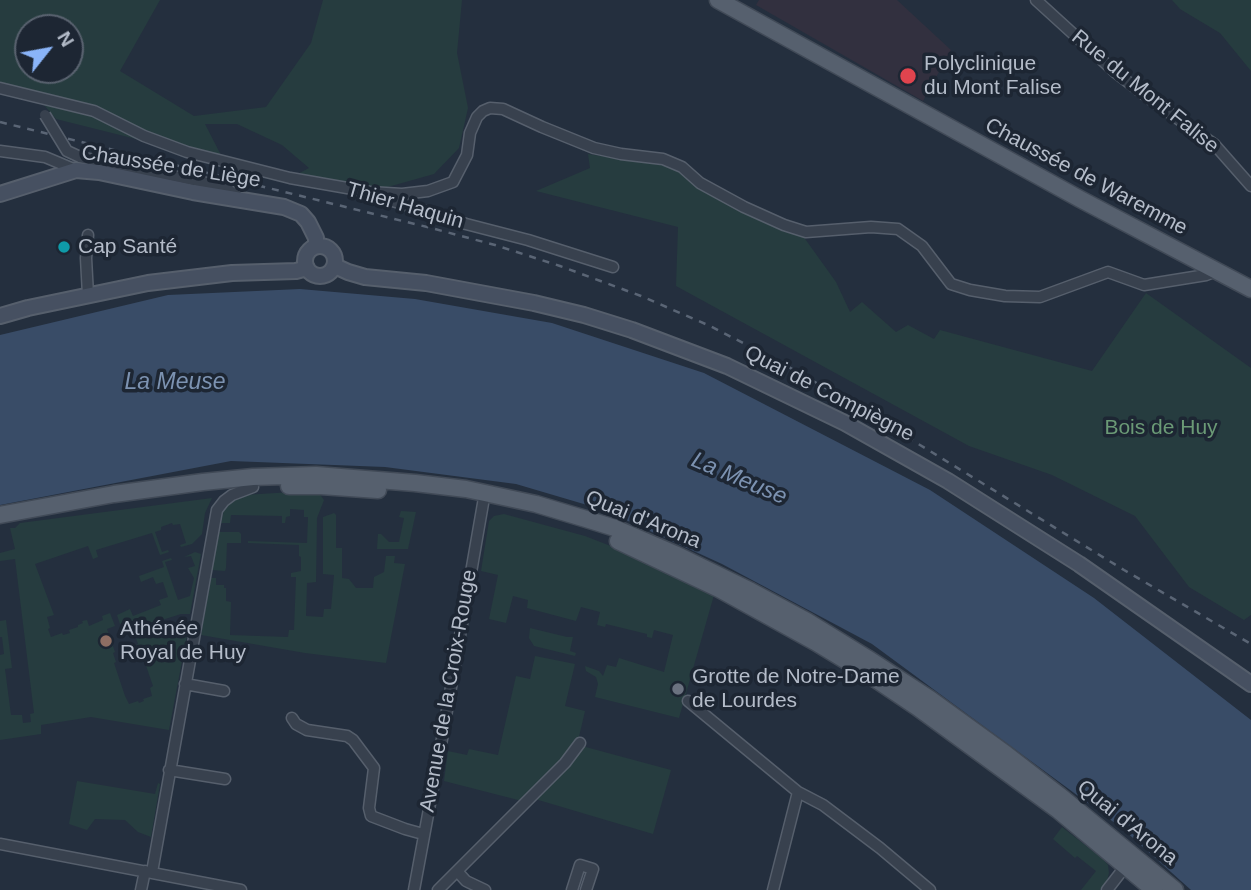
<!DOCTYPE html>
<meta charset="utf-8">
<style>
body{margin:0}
#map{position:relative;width:1251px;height:890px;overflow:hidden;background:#242f3e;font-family:Helvetica,sans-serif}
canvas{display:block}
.north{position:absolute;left:14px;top:14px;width:70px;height:70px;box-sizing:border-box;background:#1d2633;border:2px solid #59626f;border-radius:50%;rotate:59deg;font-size:19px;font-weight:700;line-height:28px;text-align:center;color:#b4bcc9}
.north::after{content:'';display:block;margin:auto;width:24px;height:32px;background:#8ab4f8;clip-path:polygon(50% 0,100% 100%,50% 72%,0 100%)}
</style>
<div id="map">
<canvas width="1251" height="890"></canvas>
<div class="north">N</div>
</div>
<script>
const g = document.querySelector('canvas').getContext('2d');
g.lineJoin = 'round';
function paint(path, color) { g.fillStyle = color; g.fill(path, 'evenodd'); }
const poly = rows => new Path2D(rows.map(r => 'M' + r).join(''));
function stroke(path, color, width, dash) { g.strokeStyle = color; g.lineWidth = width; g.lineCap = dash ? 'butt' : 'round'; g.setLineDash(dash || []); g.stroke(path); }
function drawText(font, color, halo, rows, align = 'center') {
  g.font = font + ' Helvetica,sans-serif'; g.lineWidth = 7; g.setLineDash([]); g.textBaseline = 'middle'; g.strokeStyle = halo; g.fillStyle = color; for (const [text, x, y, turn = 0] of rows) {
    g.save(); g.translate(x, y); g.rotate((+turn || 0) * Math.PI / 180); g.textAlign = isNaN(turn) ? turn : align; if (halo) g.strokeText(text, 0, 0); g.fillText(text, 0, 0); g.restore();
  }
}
const medical = poly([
 [759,0,897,0,951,50,923,101,756,5]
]);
const green = poly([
 [0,0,160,0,120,71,194,116,266,107,311,43,323,0,462,0,457,53,468,108,459,148,434,174,370,192,290,178,309,168,282,145,237,124,205,124,224,161,56,119,38,98,0,88],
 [28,28,70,28,70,70,28,70],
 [1172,0,1251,0,1251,71,1220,33,1180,9],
 [588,154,674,167,702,190,803,236,836,282,850,312,862,302,896,332,908,325,934,339,940,330,1092,371,1146,293,1251,368,1251,615,1244,620,1189,587,1135,516,1052,475,969,446,676,286,678,227,536,191,590,168],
 [308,491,319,493,324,500,317,518,316,582,307,583,306,616,323,617,324,609,331,609,334,575,323,574,323,517,334,513,336,515,336,548,342,548,342,578,349,579,356,588,373,588,374,577,384,572,386,556,395,556,394,563,405,564,386,663,305,653,201,635,211,578,216,578,216,585,224,585,224,588,226,588,226,601,231,602,230,635,288,637,289,630,294,630,296,577,291,577,291,573,301,571,301,557,299,556,299,545,248,543,248,541,307,543,308,517,304,517,304,510,290,509,290,516,286,517,285,523,282,523,282,516,231,515,230,523,221,523,224,509,227,504,244,495],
 [212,498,205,513,202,534,192,544,181,547,180,545,186,543,180,524,173,525,172,523,161,527,161,530,155,532,162,552,168,550,169,552,160,555,152,533,96,550,98,557,93,559,88,546,35,564,54,615,47,617,50,628,48,629,51,637,62,633,63,635,70,633,69,630,78,627,78,625,83,623,82,621,87,620,89,626,103,620,102,616,110,613,115,626,107,629,115,652,113,653,116,662,114,663,125,696,129,704,138,701,139,703,144,701,143,699,152,696,150,688,153,686,142,654,140,654,136,645,138,644,130,621,120,624,117,615,130,609,133,616,161,605,159,600,168,597,163,582,156,584,153,577,141,582,139,576,164,567,162,561,171,558,172,560,165,562,178,600,190,596,194,578,188,568,195,566,191,556,184,557,195,552,201,554,190,614,181,614,162,620,165,626,179,621,183,621,189,624,169,730,91,717,41,725,41,734,0,740,0,655,4,654,2,637,0,637,0,621,6,620,12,668,5,669,11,715,22,715,23,723,31,722,30,714,34,713,15,559,0,561,0,553,15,549,10,528,15,528,20,523],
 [401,511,416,512,408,549,377,549,378,534,381,534,389,542,399,542,404,518,399,517],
 [504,514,585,536,644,559,714,595,679,718,595,697,598,684,596,677,586,671,585,666,599,671,603,676,607,665,616,667,619,658,664,672,673,635,654,630,652,638,647,637,647,634,606,624,605,627,597,625,600,612,581,607,576,621,527,608,528,600,513,596,506,623,489,619,498,575,481,571,489,521,494,516],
 [219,532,239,532,241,534,241,543,227,543,226,568,225,571,212,570],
 [530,628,567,637,573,637,570,651,576,653,575,656,534,646,529,638],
 [535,656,575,664,565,706,585,711,578,741,566,757,522,801,444,781,448,751,467,755,469,749,498,755,516,676,530,679],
 [582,746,671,770,653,834,535,799],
 [77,781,155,794,158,783,160,784,151,837,138,832,125,820,95,819,87,830,69,824],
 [1062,827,1103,859,1108,865,1109,873,1107,881,1100,890,1081,890,1096,871,1077,856,1075,858,1053,839]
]);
const water = poly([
 [300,289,415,299,552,323,704,373,930,490,1094,598,1251,720,1251,890,1191,890,1123,829,872,644,722,564,604,510,516,484,385,467,231,461,0,505,0,335,168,295]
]);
const street = poly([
 [1036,0,1115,72,1158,105,1214,144,1251,186],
 [0,88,94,111,144,136,187,152,290,178,370,192,373,195,409,206,466,224,528,240,613,267],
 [0,151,45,157,76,170],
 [80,157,212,184,230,191,241,199],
 [370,192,402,194,428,191,453,182,467,155,470,133,477,117,483,111,490,108,503,109,542,127,594,148,621,154,663,159,682,167,700,183,744,207,784,225,806,232,871,227,898,229,922,246,951,284,970,290,1005,296,1040,297,1108,272,1144,285,1206,275,1216,271],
 [88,295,86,258,88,235],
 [185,684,224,691],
 [688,701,798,792],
 [292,718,296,724,307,730,347,736,353,740,374,768,369,808,371,816,405,829,423,834],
 [169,770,225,779],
 [0,844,241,890],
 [457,871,466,881,485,890],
 [152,872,217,510,224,501,232,495,253,487],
 [141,890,145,871],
 [414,890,442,739,485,492],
 [438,890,565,763,580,743],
 [572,890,580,865,593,869,586,890],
 [773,890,798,792,823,805,880,848,930,890],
 [1107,890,1128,863]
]);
const secondary = poly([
 [0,194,76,170,99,172,193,192,284,207,301,214,308,222,316,238,316,246],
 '305 261a15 15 0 1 1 30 0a15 15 0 1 1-30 0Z',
 [335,266,348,272,365,277,426,283,534,303,584,315,632,330,727,366,845,423,948,481,1079,564,1251,684],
 [0,316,28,308,148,283,232,273,296,271,307,268]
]);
const primary = poly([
 [718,0,1080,199,1251,289],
 [289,486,321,486,378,490],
 [0,515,114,494,203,482,253,477,316,475,415,483,466,489,536,504,586,519,615,528,675,554,751,591,807,621,867,658,930,699,1006,754,1059,795,1175,890],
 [618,541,719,589,815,642,871,676,917,707,1058,810,1154,890]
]);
const rail = poly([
 [0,122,431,228,495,245,560,266,641,296,710,326,778,361,845,399,1124,570,1251,644]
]);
const streetBridge = poly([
 [45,115,67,151,80,157]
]);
const markers = [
 [908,76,9,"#e0444e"],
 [64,247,7,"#0f9aa8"],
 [106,641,7,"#8d6e63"],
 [678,689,7,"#6b7280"]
];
const poiNames = [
 ["Polyclinique",924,64],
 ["du Mont Falise",924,88],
 ["Cap Santé",78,247],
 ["Athénée",120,629],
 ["Royal de Huy",120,653],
 ["Grotte de Notre-Dame",692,677],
 ["de Lourdes",692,701]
];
const streetNames = [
 ["Rue du Mont Falise",1145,92,39],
 ["Chaussée de Liège",171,167,9],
 ["Chaussée de Waremme",1086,177,28],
 ["Thier Haquin",405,206,16],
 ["Quai de Compiègne",829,394,27],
 ["Quai d'Arona",643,520,22],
 ["Avenue de la Croix-Rouge",449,691,-80],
 ["Quai d'Arona",1127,823,39]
];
const parkNames = [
 ["Bois de Huy",1161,428]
];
const waterNames = [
 ["La Meuse",175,383],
 ["La Meuse",739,479,23]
];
paint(medical, '#32303f');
paint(green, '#263c3f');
paint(water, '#394c67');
stroke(street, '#565f6c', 13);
stroke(secondary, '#565f6c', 18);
stroke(primary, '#414a57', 19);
stroke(street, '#38414e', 10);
stroke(secondary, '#465061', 14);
stroke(primary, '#56606e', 16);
stroke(rail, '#5a6575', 2.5, [7, 7]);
stroke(streetBridge, '#565f6c', 13, []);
stroke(streetBridge, '#38414e', 10);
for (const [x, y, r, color] of markers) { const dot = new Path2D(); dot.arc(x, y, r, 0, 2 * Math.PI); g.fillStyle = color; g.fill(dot); stroke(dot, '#1d2633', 2.5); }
drawText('21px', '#b4bcc9', '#1d2633', poiNames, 'left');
drawText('21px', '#b4bcc9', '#1d2633', streetNames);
drawText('21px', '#6b9a76', '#1d2633', parkNames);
drawText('italic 23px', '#7c92b1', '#1d2633', waterNames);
</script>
